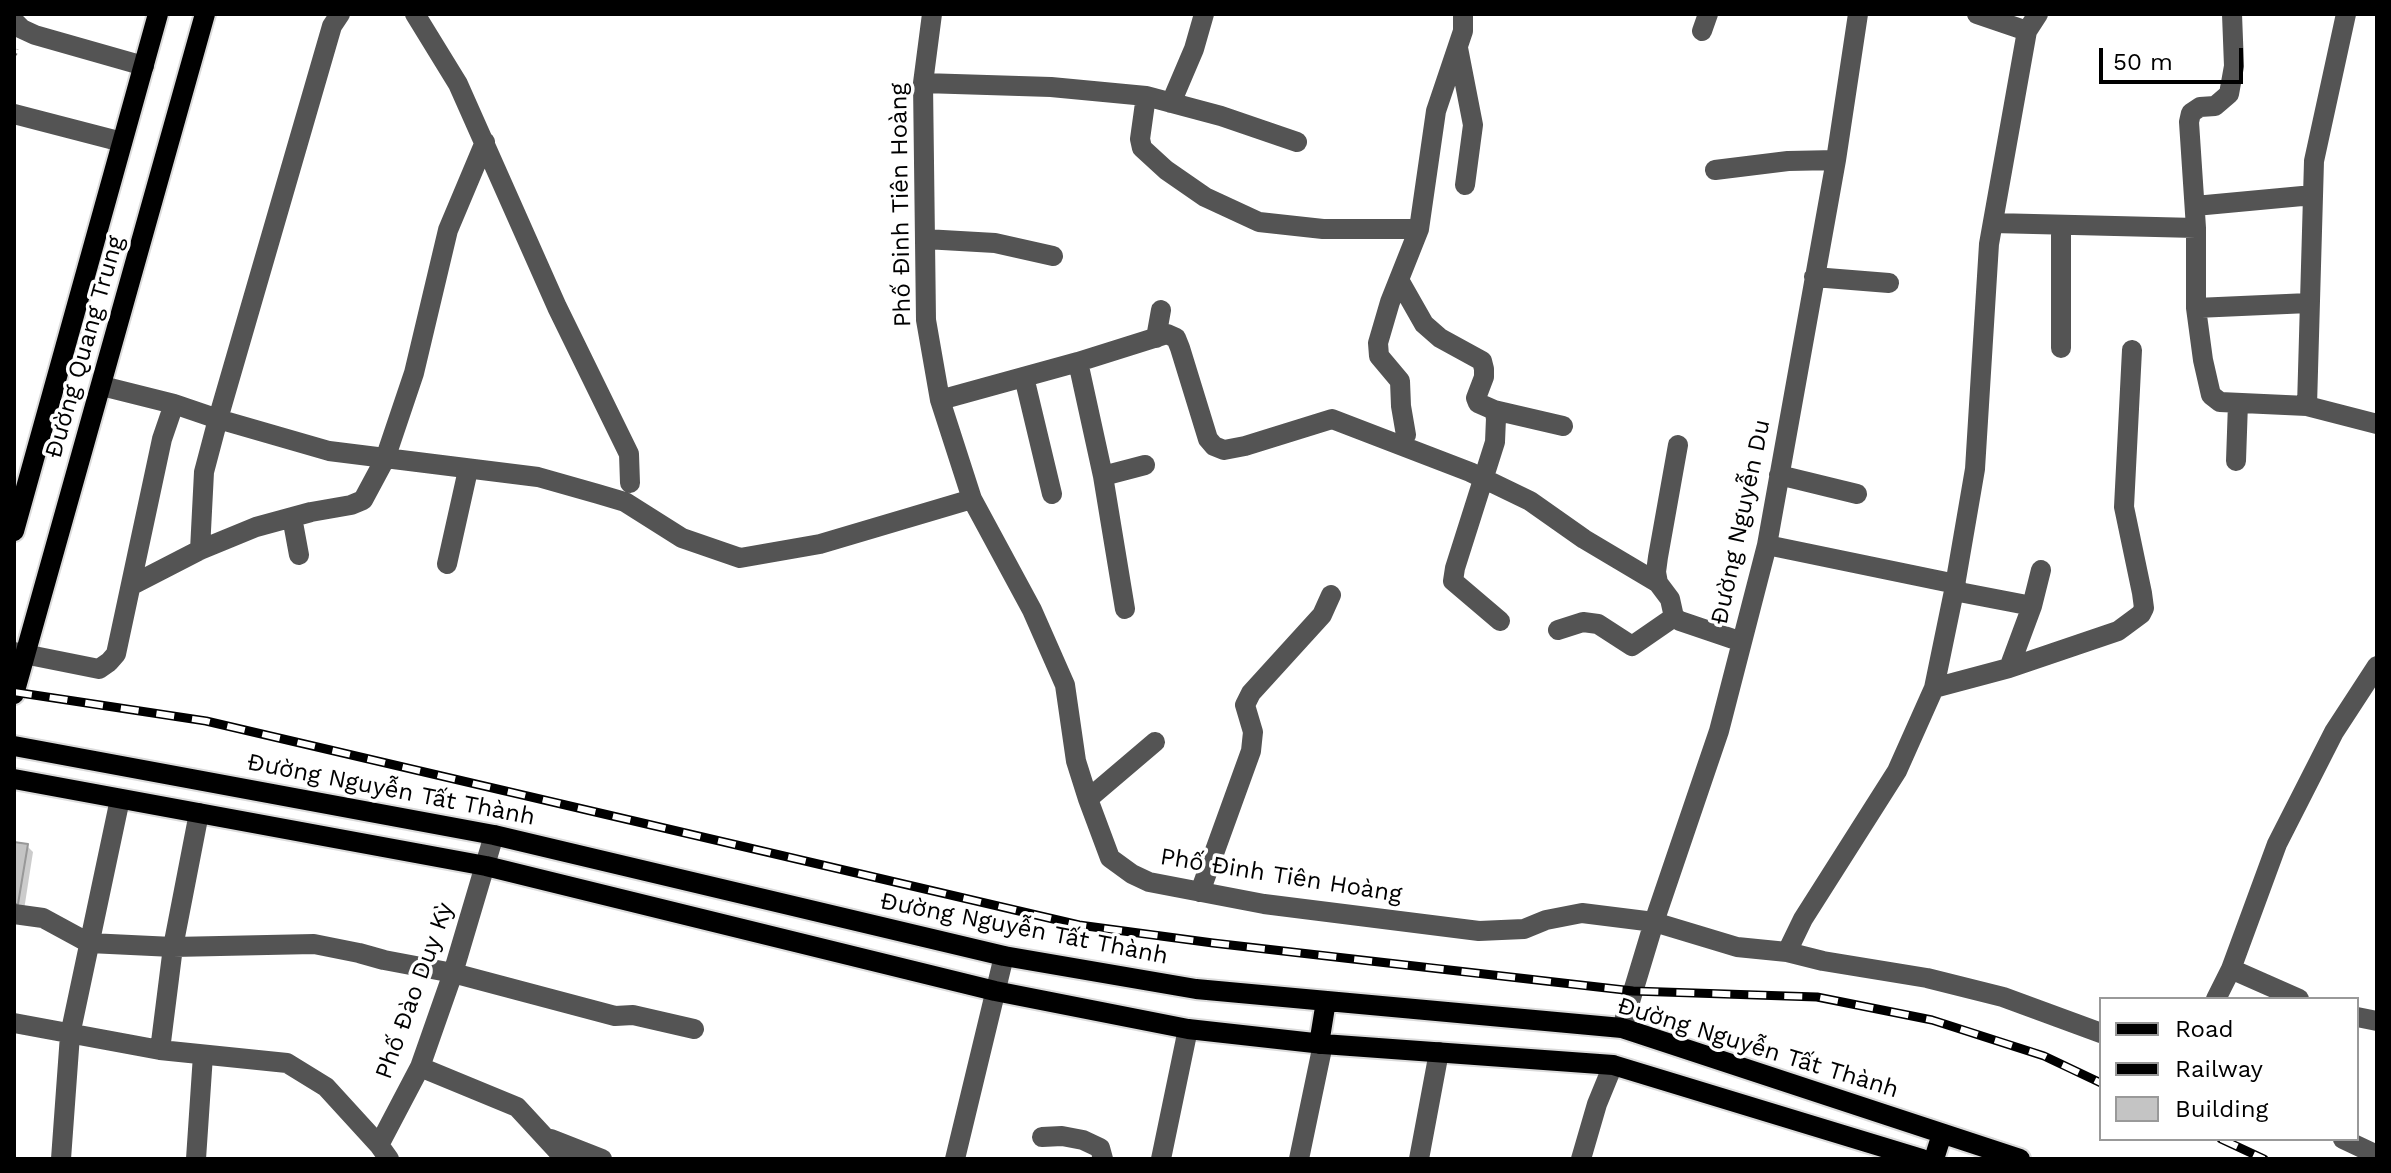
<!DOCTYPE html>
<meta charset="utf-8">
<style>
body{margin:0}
#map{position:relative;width:2391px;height:1173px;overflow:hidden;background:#fff;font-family:"Work Sans",sans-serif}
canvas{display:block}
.frame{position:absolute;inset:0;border:16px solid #000;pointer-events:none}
.legend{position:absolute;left:2099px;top:997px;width:260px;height:144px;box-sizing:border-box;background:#fff;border:2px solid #999;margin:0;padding:10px 14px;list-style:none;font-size:24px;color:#000}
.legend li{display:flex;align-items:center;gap:16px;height:40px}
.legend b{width:40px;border:2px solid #999}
.scale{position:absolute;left:2099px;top:48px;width:144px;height:36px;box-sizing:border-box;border:4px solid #000;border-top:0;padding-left:10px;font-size:24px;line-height:28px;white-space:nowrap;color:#000;-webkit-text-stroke:6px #fff;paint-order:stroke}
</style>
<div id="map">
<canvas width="2391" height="1173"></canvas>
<div class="frame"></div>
<ul class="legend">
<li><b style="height:10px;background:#000"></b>Road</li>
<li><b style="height:10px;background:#000"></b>Railway</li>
<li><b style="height:22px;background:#c4c4c4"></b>Building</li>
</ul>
<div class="scale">50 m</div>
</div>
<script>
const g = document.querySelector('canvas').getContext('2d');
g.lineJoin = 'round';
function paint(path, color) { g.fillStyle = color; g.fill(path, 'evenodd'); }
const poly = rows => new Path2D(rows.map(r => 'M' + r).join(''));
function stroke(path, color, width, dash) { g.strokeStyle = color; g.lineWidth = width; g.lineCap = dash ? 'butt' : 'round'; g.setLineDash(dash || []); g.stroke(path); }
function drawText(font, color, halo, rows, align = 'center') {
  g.font = font + ' "Work Sans",sans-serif'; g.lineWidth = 7; g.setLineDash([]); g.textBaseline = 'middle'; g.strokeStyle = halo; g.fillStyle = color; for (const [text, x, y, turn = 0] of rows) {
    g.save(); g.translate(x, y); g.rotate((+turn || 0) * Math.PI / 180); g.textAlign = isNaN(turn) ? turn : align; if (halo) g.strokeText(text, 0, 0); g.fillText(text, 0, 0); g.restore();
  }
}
const shadow = poly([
 [14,844,27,846,33,852,24,910,14,908]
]);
const building = poly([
 [14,842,28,844,18,904,14,904,14,842]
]);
const path = poly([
 [14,61,17,49]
]);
const minor = poly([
 [415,14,458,84,557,307,629,454,630,483],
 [932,14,923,83,926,320,940,400,972,499,1032,610,1065,685,1076,761,1088,799,1110,858,1132,874,1149,882,1264,904,1479,931,1524,929,1546,920,1582,913,1654,922,1737,947,1787,952,1823,961,1927,978,2003,997,2101,1033],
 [1977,14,2027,31],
 [2232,14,2234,66,2229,94,2215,106,2200,107,2191,113,2189,122,2196,228,2196,308,2203,360,2211,395,2220,402,2307,406,2314,161,2346,14],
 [14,21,22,29,35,35,144,66],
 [1702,31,1708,14],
 [1458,48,1473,125,1465,185],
 [923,83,1051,87,1146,96,1221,116,1297,142],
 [1146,96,1140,139,1142,148,1166,170,1205,197,1259,222,1323,229,1419,229],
 [1171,103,1194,49,1204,14],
 [14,114,122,142],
 [1715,170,1788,161,1836,160],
 [2195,206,2313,195],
 [1993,223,2196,228],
 [925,239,995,243,1053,256],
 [1814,277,1889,283],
 [1399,280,1424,324,1440,338,1482,361,1484,369,1484,377,1476,398,1478,403,1494,410,1496,418,1495,442,1455,568,1453,581,1500,621],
 [2196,308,2309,303],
 [1156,338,1161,310],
 [2061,348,2061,225],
 [1078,362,1103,476,1125,609],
 [1024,377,1052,494],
 [102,386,174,404,218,419,329,451,538,477,598,494,625,502,682,538,740,558,820,544,972,499],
 [940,400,1078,362,1167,334,1176,338,1180,348,1208,439,1214,446,1224,450,1245,446,1332,419,1470,472,1530,501,1584,539,1658,583],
 [2307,406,2377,424],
 [1494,410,1563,426],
 [1406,435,1401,406,1400,381,1379,356,1378,343,1390,302,1419,229,1436,111,1463,31,1463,14],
 [1678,445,1658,557,1656,572,1658,583,1670,599,1674,617,1680,621,1742,642],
 [2236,461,2238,403],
 [1779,475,1857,494],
 [1103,476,1145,465],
 [292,517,299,555],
 [1767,545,1956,584],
 [200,550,204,472,218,419,332,26,340,14],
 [447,564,468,470],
 [132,585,200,550,256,527,311,512,351,505,363,500,385,459,414,373,448,230,485,142],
 [1954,591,2032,606],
 [1558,630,1583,622,1598,624,1632,646,1674,617],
 [14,652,99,669,109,662,116,654,162,439,174,404],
 [2009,668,2032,606,2041,570],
 [1934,688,2009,668,2118,631,2141,614,2144,608,2142,593,2124,507,2132,350],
 [1088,799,1155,742],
 [1200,892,1251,751,1253,732,1245,705,1251,693,1322,615,1331,595],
 [14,914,43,918,89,943,173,947,314,944,359,953,384,960,453,973,615,1016,633,1015,694,1029],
 [1787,952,1803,919,1897,771,1934,688,1954,591,1975,469,1989,244,2027,31,2038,14],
 [2231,969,2299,999],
 [2216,999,2231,969,2277,844,2334,732,2377,666],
 [2357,1017,2377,1021],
 [14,1023,160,1050,287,1063,326,1087,379,1145],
 [1622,1028,1654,922,1719,731,1767,545,1836,160,1858,14],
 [160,1050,173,947,199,813],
 [420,1067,517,1107,565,1159],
 [1042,1137,1062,1136,1083,1140,1100,1148,1103,1159],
 [551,1139,602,1159],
 [2343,1139,2377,1155],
 [61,1159,70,1035,120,799],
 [196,1159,203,1055],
 [389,1159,379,1145,420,1067,453,973,494,835],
 [955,1159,1004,956],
 [1161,1159,1188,1029],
 [1299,1159,1323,1044],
 [1419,1159,1439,1052],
 [1581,1159,1597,1104,1613,1065]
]);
const major = poly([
 [14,531,158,14],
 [14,694,205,14],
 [14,746,494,835,1004,956,1196,989,1622,1028,2020,1159],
 [14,779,486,866,995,991,1188,1029,1323,1044,1613,1065,1922,1159],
 [1319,1044,1326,1001],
 [1934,1159,1942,1134]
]);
const rail = poly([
 [14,692,206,721,1079,925,1213,943,1633,991,1817,997,1932,1020,2044,1056,2101,1083],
 [2221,1139,2264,1159]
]);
const streetNames = [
 ["Phố Đinh Tiên Hoàng",901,205,-91],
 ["Đường Quang Trung",85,347,-74],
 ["Đường Nguyễn Du",1741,522,-78],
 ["Đường Nguyễn Tất Thành",391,790,11],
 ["Phố Đinh Tiên Hoàng",1281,876,9],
 ["Đường Nguyễn Tất Thành",1024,929,11],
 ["Phố Đào Duy Kỳ",415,991,-70],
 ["Đường Nguyễn Tất Thành",1758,1048,17]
];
paint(shadow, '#0003');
paint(building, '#c4c4c4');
stroke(building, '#989898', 2);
stroke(major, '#dbdbdb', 24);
stroke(path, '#767676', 3, [2, 4]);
stroke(minor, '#545454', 20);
stroke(major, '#000', 20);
stroke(rail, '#000', 9);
stroke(rail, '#fff', 6, [18]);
drawText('24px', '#000', '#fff', streetNames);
</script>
